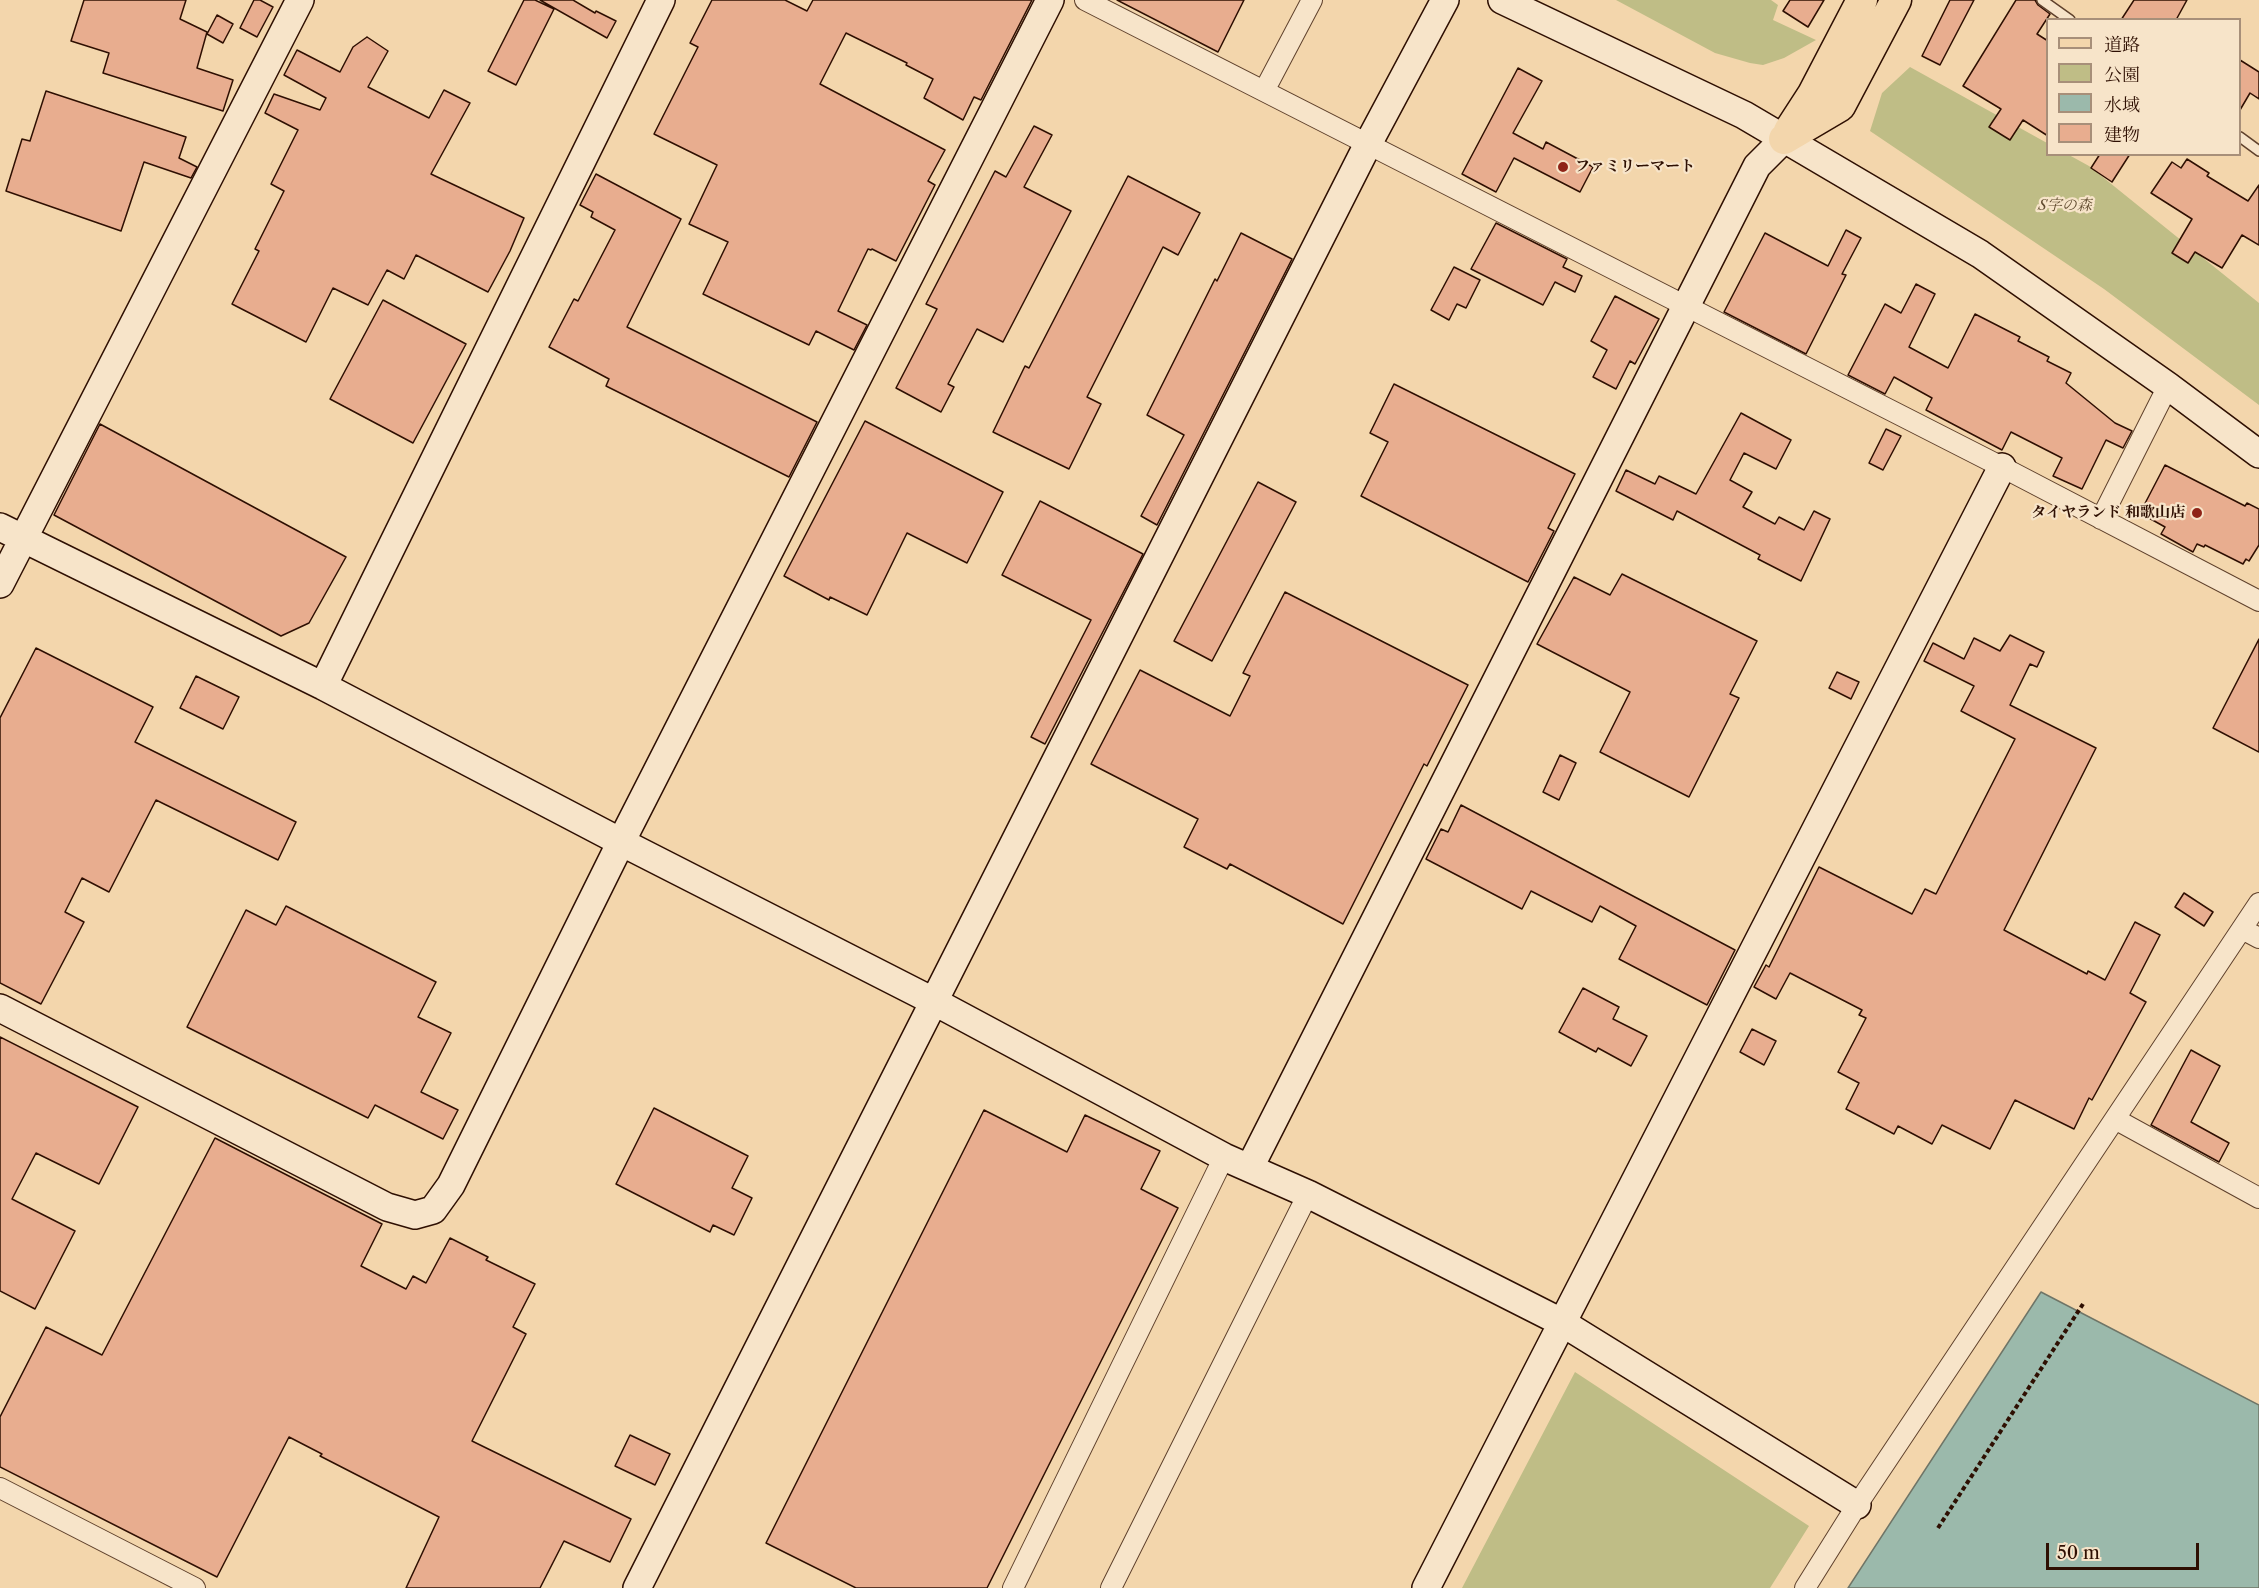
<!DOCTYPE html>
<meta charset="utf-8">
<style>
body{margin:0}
#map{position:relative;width:2259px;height:1588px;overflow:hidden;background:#f3d6ac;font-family:"Libre Caslon Text","Noto Serif JP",serif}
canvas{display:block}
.legend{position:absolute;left:2046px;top:18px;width:195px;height:138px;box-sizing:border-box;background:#f7e4c9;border:2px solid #a78f79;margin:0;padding:8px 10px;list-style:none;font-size:18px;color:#2e0f02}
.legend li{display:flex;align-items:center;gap:12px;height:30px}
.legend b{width:30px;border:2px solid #a78f79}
.scale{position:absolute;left:2046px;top:1543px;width:153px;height:27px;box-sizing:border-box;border:3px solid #2e0f02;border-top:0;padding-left:8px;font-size:18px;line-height:21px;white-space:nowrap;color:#2e0f02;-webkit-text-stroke:4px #f7e4c9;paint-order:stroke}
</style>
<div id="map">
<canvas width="2259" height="1588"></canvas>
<ul class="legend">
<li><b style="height:8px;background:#f3d6ac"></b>道路</li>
<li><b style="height:16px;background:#bfbd86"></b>公園</li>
<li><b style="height:16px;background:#9bb9ab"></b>水域</li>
<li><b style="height:16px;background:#e8ad8f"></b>建物</li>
</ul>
<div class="scale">50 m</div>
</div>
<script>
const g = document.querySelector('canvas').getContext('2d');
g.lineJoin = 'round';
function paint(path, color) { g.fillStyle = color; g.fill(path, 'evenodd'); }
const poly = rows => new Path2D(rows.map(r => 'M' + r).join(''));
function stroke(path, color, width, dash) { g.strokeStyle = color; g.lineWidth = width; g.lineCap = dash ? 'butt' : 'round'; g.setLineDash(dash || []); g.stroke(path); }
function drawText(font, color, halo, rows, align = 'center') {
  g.font = font + ' "Libre Caslon Text","Noto Serif JP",serif'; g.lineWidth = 4.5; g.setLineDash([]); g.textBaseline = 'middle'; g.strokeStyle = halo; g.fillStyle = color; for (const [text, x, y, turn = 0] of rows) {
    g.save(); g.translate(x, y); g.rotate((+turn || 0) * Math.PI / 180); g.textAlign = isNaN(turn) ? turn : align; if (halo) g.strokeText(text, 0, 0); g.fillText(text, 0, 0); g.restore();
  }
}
const green = poly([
 [1616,0,1771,0,1778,5,1773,20,1816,40,1784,58,1763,65,1750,63,1715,53],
 [1910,67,2047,143,2048,154,2069,155,2089,166,2259,303,2259,405,2104,289,1870,131,1882,93],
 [1575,1372,1809,1526,1770,1588,1462,1588]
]);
const water = poly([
 [2041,1292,2259,1405,2259,1588,1848,1588,2041,1292]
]);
const building = poly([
 [84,0,186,0,180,19,207,32,197,68,233,80,223,111,103,73,109,53,71,41,84,0],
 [254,0,260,0,273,7,257,37,240,28,254,0],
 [524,0,535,0,554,9,516,85,488,71,524,0],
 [540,0,573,0,595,13,596,11,616,21,607,38,540,0],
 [712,0,785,0,807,11,813,0,1032,0,981,100,974,97,963,120,924,98,933,79,906,65,907,63,846,33,820,84,945,150,928,181,935,185,896,261,872,249,871,250,868,249,838,311,867,325,854,350,816,331,809,345,703,294,728,242,689,224,717,165,654,134,698,47,690,43,712,0],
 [1117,0,1244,0,1218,52,1117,0],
 [1790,0,1824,0,1808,27,1783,11,1790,0],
 [1950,0,1974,0,1940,65,1922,56,1950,0],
 [2016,0,2035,0,2038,5,2050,14,2037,34,2048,41,2048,136,2023,120,2010,140,1989,127,2001,109,1963,86,2016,0],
 [2134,0,2187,0,2176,20,2121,20,2134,0],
 [217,15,233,24,223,43,207,34,217,15],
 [367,37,388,51,368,87,429,118,444,90,470,103,431,174,524,218,510,251,488,292,416,255,404,279,387,270,368,305,333,288,306,342,232,304,259,251,255,249,284,191,271,184,298,130,265,113,274,94,320,110,326,98,284,75,297,50,340,72,353,47,367,37],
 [2240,60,2259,72,2259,99,2250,93,2240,110,2240,60],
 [1518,68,1542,81,1513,133,1543,149,1546,142,1593,167,1580,192,1514,158,1496,192,1462,174,1518,68],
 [46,91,186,137,179,158,197,167,191,178,144,162,121,231,6,191,22,139,30,141,46,91],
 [1034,126,1052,135,1024,187,1071,211,1003,342,977,329,948,384,954,387,941,412,896,388,937,309,926,304,995,171,1006,177,1034,126],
 [2100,154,2130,154,2112,182,2091,168,2100,154],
 [2187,159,2209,173,2207,176,2248,201,2259,185,2259,245,2242,235,2222,268,2195,252,2188,263,2172,253,2192,219,2151,193,2172,162,2181,168,2187,159],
 [596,174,681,219,627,327,817,422,789,477,606,386,609,379,549,347,574,299,578,301,615,230,591,217,593,212,580,205,596,174],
 [1128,176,1200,213,1178,255,1163,247,1087,397,1101,404,1069,469,993,432,1025,366,1029,368,1128,176],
 [1496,223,1567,259,1563,267,1582,276,1575,292,1555,282,1543,305,1471,269,1496,223],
 [1846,230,1861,238,1842,274,1846,275,1806,354,1724,312,1765,233,1828,266,1846,230],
 [1241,233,1292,259,1157,525,1141,516,1184,435,1147,415,1215,279,1217,281,1241,233],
 [1454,267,1480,280,1466,308,1457,304,1449,320,1431,310,1454,267],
 [1916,284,1935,294,1909,347,1948,368,1975,314,2020,337,2018,341,2049,357,2047,361,2071,373,2066,383,2115,423,2132,431,2123,448,2106,440,2082,489,2053,476,2062,458,2011,432,2002,450,1926,410,1932,398,1894,377,1885,394,1848,375,1885,304,1901,313,1916,284],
 [1615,296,1659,319,1635,364,1630,361,1616,389,1593,377,1607,350,1591,341,1615,296],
 [383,300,466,344,413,443,330,399,383,300],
 [1394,384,1575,474,1548,528,1554,531,1528,582,1361,496,1388,442,1370,433,1394,384],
 [1741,413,1791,440,1776,469,1744,453,1730,480,1752,492,1743,507,1775,524,1779,517,1804,530,1814,511,1830,519,1801,581,1758,559,1760,555,1677,511,1673,520,1616,491,1626,470,1655,484,1659,476,1696,494,1741,413],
 [865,421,1003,492,967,563,907,533,867,615,830,597,829,600,784,576,865,421],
 [100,424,346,557,309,623,281,636,54,515,100,424],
 [1886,429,1901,436,1883,470,1869,463,1886,429],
 [2165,465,2245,506,2247,503,2259,509,2259,545,2249,561,2246,559,2243,564,2205,545,2204,547,2197,544,2193,552,2161,534,2165,527,2140,513,2165,465],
 [1258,482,1296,502,1212,661,1174,641,1258,482],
 [1040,501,1143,554,1045,744,1031,737,1091,620,1002,575,1040,501],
 [1622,574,1757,641,1730,694,1739,698,1689,797,1600,752,1630,692,1537,644,1574,577,1610,595,1622,574],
 [1285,592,1468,685,1427,766,1424,764,1343,924,1230,864,1227,869,1184,847,1198,819,1091,764,1140,670,1230,716,1250,676,1243,673,1285,592],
 [2010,635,2044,652,2037,667,2030,664,2010,705,2096,748,2004,930,2087,974,2088,971,2105,980,2135,922,2160,935,2130,993,2146,1002,2092,1100,2089,1098,2074,1129,2015,1100,1990,1149,1942,1125,1932,1144,1898,1126,1894,1134,1846,1109,1859,1083,1838,1072,1866,1018,1859,1015,1862,1010,1790,973,1776,999,1754,987,1766,965,1769,967,1819,867,1912,914,1925,889,1936,894,2015,739,1961,711,1974,686,1924,661,1933,643,1964,659,1974,638,2000,651,2010,635],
 [2259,639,2259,752,2213,728,2259,639],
 [36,648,153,707,135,742,296,822,278,860,156,800,109,892,82,878,65,912,84,922,41,1004,0,983,0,718,36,648],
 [1837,672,1859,682,1851,699,1829,688,1837,672],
 [196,676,239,697,223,729,180,708,196,676],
 [1560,755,1576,763,1559,800,1543,792,1560,755],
 [1461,805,1735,950,1707,1005,1619,959,1636,926,1600,906,1592,922,1531,891,1522,909,1426,859,1441,829,1448,832,1461,805],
 [2184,893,2213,912,2204,926,2175,907,2184,893],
 [286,906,436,982,418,1017,451,1033,421,1092,458,1110,443,1139,375,1105,368,1118,187,1027,246,910,276,925,286,906],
 [1583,988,1619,1007,1613,1019,1647,1036,1631,1066,1598,1048,1596,1052,1559,1032,1583,988],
 [1752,1029,1776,1041,1764,1065,1740,1052,1752,1029],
 [0,1037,138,1107,99,1184,36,1153,12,1199,75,1231,35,1309,0,1291,0,1037],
 [2191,1050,2220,1066,2191,1122,2229,1143,2219,1162,2151,1125,2191,1050],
 [654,1108,748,1156,732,1188,752,1198,734,1235,713,1225,710,1232,616,1184,654,1108],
 [984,1110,1067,1152,1085,1115,1160,1151,1141,1189,1178,1208,987,1588,856,1588,766,1543,984,1110],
 [215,1138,382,1224,361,1266,406,1289,413,1276,426,1283,450,1238,488,1257,486,1260,535,1284,513,1327,526,1334,472,1441,631,1519,610,1562,564,1541,540,1588,406,1588,439,1517,320,1456,322,1454,289,1437,217,1577,0,1467,0,1417,46,1327,102,1355,215,1138],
 [630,1435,670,1454,655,1485,615,1466,630,1435]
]);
const path = poly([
 [1938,1528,2083,1304]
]);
const lane = poly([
 [2042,0,2070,20],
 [2240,137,2259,151]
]);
const street = poly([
 [1085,0,2002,467,2259,601],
 [1264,91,1312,0],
 [2101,519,2168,386],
 [2242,929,2259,938],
 [2115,1119,2259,1198],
 [0,1488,195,1588],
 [1013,1588,1224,1157],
 [1111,1588,1308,1194],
 [1805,1588,1857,1505,2259,903]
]);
const secondary = poly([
 [1502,0,1744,115,1980,254,2168,386,2259,454],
 [0,527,323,686,621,842,935,1002,1224,1157,1308,1194,1561,1322,1857,1505],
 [0,584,300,0],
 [323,686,661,0],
 [0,1008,387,1207,415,1215,433,1210,451,1185,621,842,1050,0],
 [1250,1167,1757,166,1784,139],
 [637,1588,1368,144,1445,0],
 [1426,1588,2002,467]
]);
const primary = poly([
 [1789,131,1813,94,1862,0],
 [1784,139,1840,106,1896,0]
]);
const markers = [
 [1563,167,6,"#8f2418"],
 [2197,513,6,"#8f2418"]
];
const poiNames = [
 ["ファミリーマート",1575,167],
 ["タイヤランド 和歌山店",2185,513,"right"]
];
const parkNames = [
 ["S字の森",2065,206]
];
paint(green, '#bfbd86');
paint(water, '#9bb9ab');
stroke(water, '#6f7567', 1.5);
paint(building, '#e8ad8f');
stroke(building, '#2e0f02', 1.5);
stroke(lane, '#5f412c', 12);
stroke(street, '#5f412c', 22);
stroke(secondary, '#2e0f02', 30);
stroke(primary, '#2e0f02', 33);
stroke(path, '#2e0f02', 4, [4.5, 3]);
stroke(lane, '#f7e4c9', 9);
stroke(street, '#f7e4c9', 20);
stroke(secondary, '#f7e4c9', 27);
stroke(primary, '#f3d6ac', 30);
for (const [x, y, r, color] of markers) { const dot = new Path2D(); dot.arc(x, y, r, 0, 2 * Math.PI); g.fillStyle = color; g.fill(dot); stroke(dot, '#f7e4c9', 2); }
drawText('bold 15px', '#2e0f02', '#f7e4c9', poiNames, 'left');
drawText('italic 15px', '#614c30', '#f7e4c9', parkNames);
</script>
